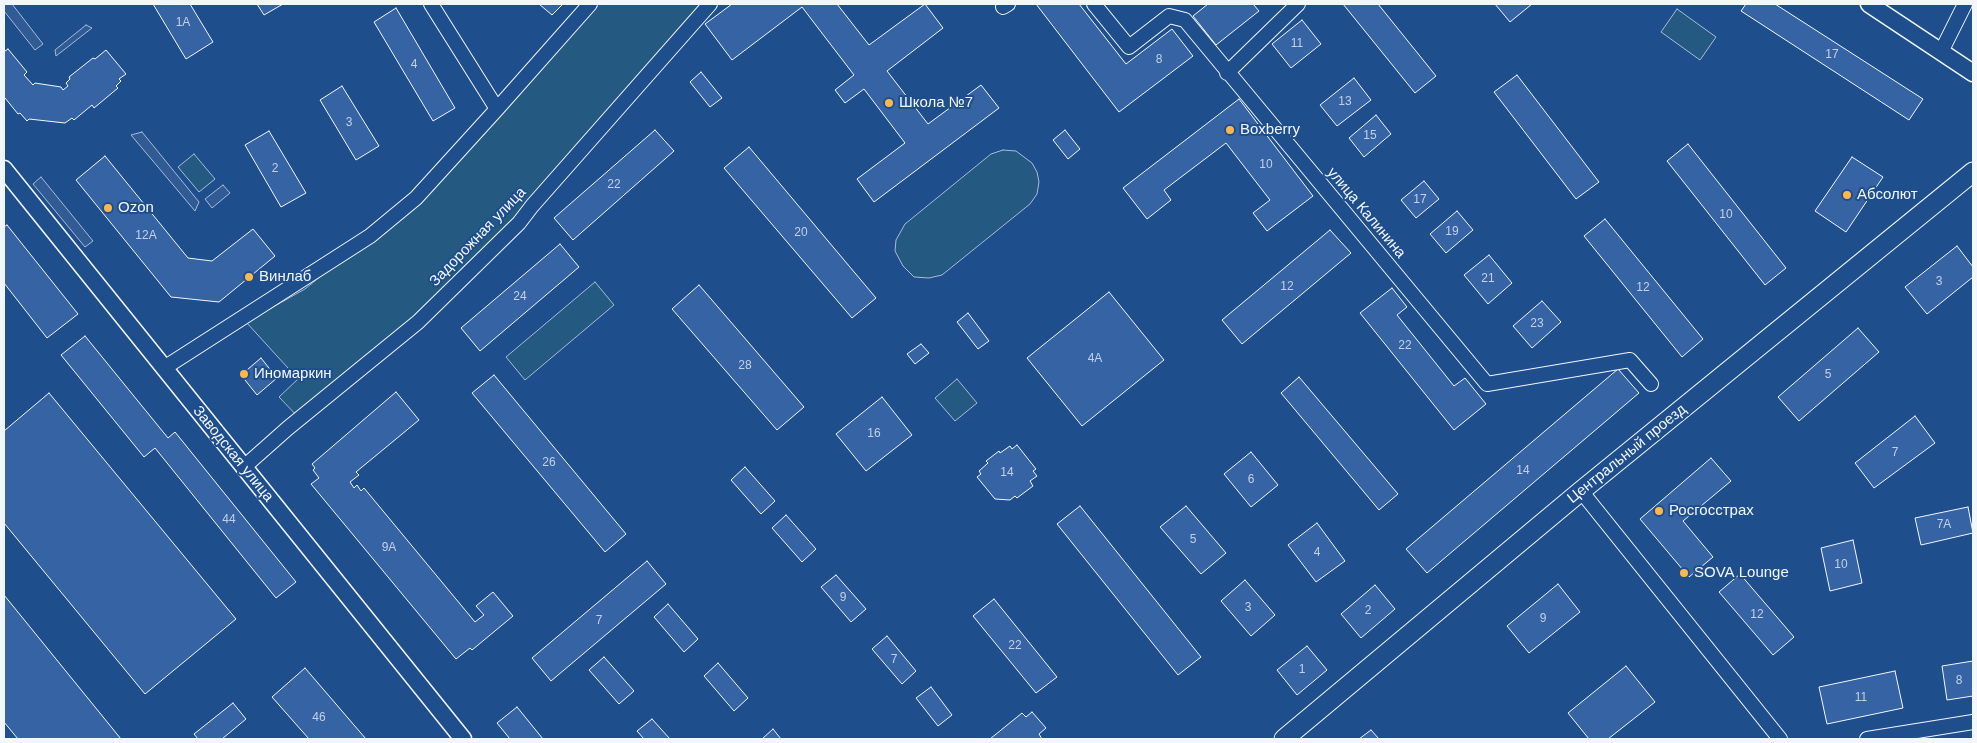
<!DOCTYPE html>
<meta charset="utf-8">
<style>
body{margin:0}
#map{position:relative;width:1977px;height:743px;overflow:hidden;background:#1f4e8c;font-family:Helvetica,sans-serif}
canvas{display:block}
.frame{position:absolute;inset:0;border:5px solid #f2f6ff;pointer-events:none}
</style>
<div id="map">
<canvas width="1977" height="743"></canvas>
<div class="frame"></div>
</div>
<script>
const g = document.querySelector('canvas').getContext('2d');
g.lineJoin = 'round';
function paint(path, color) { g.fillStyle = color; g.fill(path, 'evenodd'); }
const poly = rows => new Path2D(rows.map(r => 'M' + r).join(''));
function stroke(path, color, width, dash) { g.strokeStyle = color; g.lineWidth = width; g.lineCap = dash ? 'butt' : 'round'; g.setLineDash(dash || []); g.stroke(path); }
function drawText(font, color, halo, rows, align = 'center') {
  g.font = font + ' Helvetica,sans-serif'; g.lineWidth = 4; g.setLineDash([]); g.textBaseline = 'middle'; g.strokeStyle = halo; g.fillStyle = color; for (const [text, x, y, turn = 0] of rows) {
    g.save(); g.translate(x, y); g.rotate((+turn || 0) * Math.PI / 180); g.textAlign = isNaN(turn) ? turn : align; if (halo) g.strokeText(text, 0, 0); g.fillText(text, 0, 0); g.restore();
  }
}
const green = poly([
 [590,4,712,4,519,223,300,419,279,397,298,379,246,322,305,289,416,198,590,4],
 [1677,9,1716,37,1700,60,1661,32,1677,9],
 [1003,150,1016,151,1032,163,1037,172,1039,182,1037,194,1030,204,942,275,929,278,914,277,903,266,895,251,896,240,905,224,991,154,1003,150],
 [194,154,215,179,199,192,178,167,194,154],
 [595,282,614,305,525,380,506,357,595,282],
 [957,379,977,403,955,421,935,398,957,379]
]);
const parking = poly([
 [4,4,12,4,43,44,35,50,4,11,4,4],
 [86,25,92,28,56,56,55,50,86,25],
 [142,132,199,202,195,211,131,135,142,132],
 [41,177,93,241,85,247,33,184,41,177],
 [223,185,230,193,212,208,205,199,223,185]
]);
const building = poly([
 [153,4,190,4,213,42,186,59,153,4],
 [257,4,283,4,264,15,257,4],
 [539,4,563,4,552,15,539,4],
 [732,4,837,4,869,45,925,4,943,28,887,71,928,124,981,85,999,108,874,202,857,179,905,143,864,89,845,103,835,90,854,75,802,7,732,60,705,24,732,4],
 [1036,4,1079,4,1126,64,1172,29,1193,56,1119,112,1036,4],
 [1208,4,1253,4,1259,11,1216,45,1193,16,1208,4],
 [1343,4,1378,4,1436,76,1415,93,1343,4],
 [1495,4,1532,4,1510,22,1495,4],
 [1746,4,1775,4,1923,99,1909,120,1741,11,1746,4],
 [396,8,455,108,433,121,374,22,396,8],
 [1302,20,1321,44,1291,68,1272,44,1302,20],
 [8,49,27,72,24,75,33,85,35,83,61,87,63,90,68,86,66,83,70,79,69,77,93,58,95,59,106,50,126,74,119,79,121,81,116,86,118,88,94,108,92,105,74,120,72,118,65,123,29,119,27,121,20,113,18,114,5,98,4,99,4,50,5,51,8,49],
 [701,72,722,98,710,107,690,82,701,72],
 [1517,75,1599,182,1576,199,1494,92,1517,75],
 [1354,78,1371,100,1337,126,1320,105,1354,78],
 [342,86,379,146,356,160,320,100,342,86],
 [1239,99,1313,196,1267,231,1253,213,1270,200,1226,143,1164,190,1171,200,1147,219,1123,188,1239,99],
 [1376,115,1391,134,1364,157,1349,138,1376,115],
 [655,130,674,151,573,240,554,218,655,130],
 [1065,130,1080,149,1068,159,1053,140,1065,130],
 [269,131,306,193,281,207,245,145,269,131],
 [1688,144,1786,268,1765,285,1667,161,1688,144],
 [749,147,876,298,852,318,724,168,749,147],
 [105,156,188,258,212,261,253,229,275,256,219,302,171,297,76,180,105,156],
 [1852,157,1883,177,1846,232,1815,211,1852,157],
 [1424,181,1439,199,1416,218,1401,200,1424,181],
 [1457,211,1473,230,1446,253,1430,234,1457,211],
 [1605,219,1703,339,1682,357,1584,236,1605,219],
 [7,225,78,314,47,338,4,283,4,227,7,225],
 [1330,230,1351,253,1242,344,1222,320,1330,230],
 [560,244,579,267,480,351,461,328,560,244],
 [1957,246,1973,267,1973,277,1927,314,1905,287,1957,246],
 [1489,255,1512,283,1488,304,1464,275,1489,255],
 [699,285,804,407,777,430,672,309,699,285],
 [1392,288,1407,307,1397,315,1454,386,1465,378,1486,404,1454,430,1360,313,1392,288],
 [1109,292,1164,360,1082,426,1027,358,1109,292],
 [1542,301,1561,322,1532,348,1513,326,1542,301],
 [968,313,989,341,978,349,957,322,968,313],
 [1858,328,1879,352,1799,421,1778,397,1858,328],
 [85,336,168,438,175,432,296,582,276,598,155,448,144,457,61,355,85,336],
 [921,344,929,353,915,364,907,354,921,344],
 [261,358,277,378,257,395,241,375,261,358],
 [1618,369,1639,393,1427,573,1406,549,1618,369],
 [494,375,626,534,605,552,472,393,494,375],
 [1299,377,1398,494,1379,510,1281,393,1299,377],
 [396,392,419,420,356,472,359,475,350,482,354,488,357,485,361,491,364,488,475,622,484,615,476,606,493,592,513,616,472,650,470,648,456,659,311,484,319,478,313,470,315,468,312,464,396,392],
 [49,393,236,619,145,694,4,523,4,431,49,393],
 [882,397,912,435,866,471,836,434,882,397],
 [1915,416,1935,443,1874,488,1855,463,1915,416],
 [1017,445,1036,469,1033,471,1037,476,1030,481,1033,486,1017,498,1015,496,1010,500,995,499,977,477,981,474,979,471,988,463,986,461,999,451,1000,453,1010,446,1012,449,1017,445],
 [1251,452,1278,485,1251,507,1224,474,1251,452],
 [1711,458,1731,481,1683,521,1713,557,1689,577,1640,519,1711,458],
 [745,467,775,501,761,514,731,480,745,467],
 [1080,506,1201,657,1178,675,1057,524,1080,506],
 [1186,506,1226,553,1201,574,1160,527,1186,506],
 [1968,507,1973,533,1921,545,1915,518,1968,507],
 [786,515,816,549,802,562,772,528,786,515],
 [1317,523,1345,561,1316,582,1288,545,1317,523],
 [1853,540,1862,583,1830,591,1821,548,1853,540],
 [647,561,666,584,551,681,532,658,647,561],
 [1740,574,1794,637,1773,655,1719,592,1740,574],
 [836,575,866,609,851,622,821,587,836,575],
 [1245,580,1275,615,1251,636,1221,601,1245,580],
 [1558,584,1580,612,1529,653,1507,626,1558,584],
 [1375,585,1395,609,1361,638,1341,614,1375,585],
 [4,595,121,739,18,739,4,722,4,595],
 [994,599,1057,677,1036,693,973,616,994,599],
 [668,604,698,639,684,652,654,617,668,604],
 [887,636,916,671,902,684,872,649,887,636],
 [1307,646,1327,670,1297,695,1277,670,1307,646],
 [604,657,634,691,619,704,589,670,604,657],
 [1973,661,1973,696,1947,700,1942,666,1973,661],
 [718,663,748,698,734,711,704,676,718,663],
 [1626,666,1655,702,1608,739,1589,739,1568,713,1626,666],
 [305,668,366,739,309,739,272,697,305,668],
 [1895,671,1903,708,1827,724,1819,687,1895,671],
 [931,687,952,715,938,726,916,698,931,687],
 [233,703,246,719,222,739,198,739,194,734,233,703],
 [517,707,543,739,510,739,497,723,517,707],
 [1032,712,1046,728,1039,734,1042,739,990,739,1022,713,1026,717,1032,712],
 [652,719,670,739,644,739,637,731,652,719],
 [773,729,781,739,762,739,773,729],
 [1371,730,1379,739,1359,739,1371,730]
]);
const minor = poly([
 [431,4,497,109],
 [1094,4,1129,47,1169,16,1185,20,1487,384,1630,360,1651,384],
 [1003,7,1008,4],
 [1941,52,1965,4],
 [1227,73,1298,4],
 [164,368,370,236,416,198,497,109,590,4],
 [244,467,288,428,418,322,519,223,532,206,710,4],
 [1581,491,1780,739],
 [1867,739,1973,722]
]);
const tertiary = poly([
 [1869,4,1973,73],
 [4,169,463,739]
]);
const secondary = poly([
 [1284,739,1581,491,1973,172]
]);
const markers = [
 [889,103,5,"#ffb74d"],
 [1230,130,5,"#ffb74d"],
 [1847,195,5,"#ffb74d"],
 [108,208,5,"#ffb74d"],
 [249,277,5,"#ffb74d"],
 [244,374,5,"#ffb74d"],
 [1659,511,5,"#ffb74d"],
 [1684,573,5,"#ffb74d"]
];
const numberNames = [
 ["1А",183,23],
 ["11",1297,44],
 ["17",1832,55],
 ["8",1159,60],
 ["4",414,65],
 ["13",1345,102],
 ["3",349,123],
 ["15",1370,136],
 ["10",1266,165],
 ["2",275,169],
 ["22",614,185],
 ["17",1420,200],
 ["10",1726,215],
 ["19",1452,232],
 ["20",801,233],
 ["12А",146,236],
 ["21",1488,279],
 ["3",1939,282],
 ["12",1287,287],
 ["12",1643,288],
 ["24",520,297],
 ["23",1537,324],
 ["22",1405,346],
 ["4А",1095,359],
 ["28",745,366],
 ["5",1828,375],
 ["16",874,434],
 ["7",1895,453],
 ["26",549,463],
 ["14",1523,471],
 ["14",1007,473],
 ["6",1251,480],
 ["44",229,520],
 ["7А",1944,525],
 ["5",1193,540],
 ["9А",389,548],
 ["4",1317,553],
 ["10",1841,565],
 ["9",843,598],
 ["3",1248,608],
 ["2",1368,611],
 ["12",1757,615],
 ["9",1543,619],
 ["7",599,621],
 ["22",1015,646],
 ["7",894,660],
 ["1",1302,670],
 ["8",1959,681],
 ["11",1861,698],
 ["46",319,718]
];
const poiNames = [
 ["Школа №7",899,103],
 ["Boxberry",1240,130],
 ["Абсолют",1857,195],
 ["Ozon",118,208],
 ["Винлаб",259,277],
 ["Иномаркин",254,374],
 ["Росгосстрах",1669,511],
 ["SOVA Lounge",1694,573]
];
const streetNames = [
 ["улица Калинина",1366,213,50],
 ["Задорожная улица",478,237,-46],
 ["Заводская улица",233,454,51],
 ["Центральный проезд",1627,454,-39]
];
paint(green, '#245a82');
stroke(green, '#a8bbd7', 1);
paint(parking, '#305b95');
stroke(parking, '#a8bbd7', 1);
paint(building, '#3563a3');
stroke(building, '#f2f6ff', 1);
stroke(minor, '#f2f6ff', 16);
stroke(tertiary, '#f2f6ff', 19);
stroke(secondary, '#f2f6ff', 21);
stroke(minor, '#1f4e8c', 14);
stroke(tertiary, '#1f4e8c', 16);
stroke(secondary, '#1f4e8c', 19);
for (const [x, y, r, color] of markers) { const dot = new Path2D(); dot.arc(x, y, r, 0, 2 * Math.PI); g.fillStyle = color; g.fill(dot); stroke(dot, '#1f4e8c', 2); }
drawText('12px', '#c3d1e8', null, numberNames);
drawText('15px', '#f2f6ff', '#1f4e8c', poiNames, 'left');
drawText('15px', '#f2f6ff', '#1f4e8c', streetNames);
</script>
